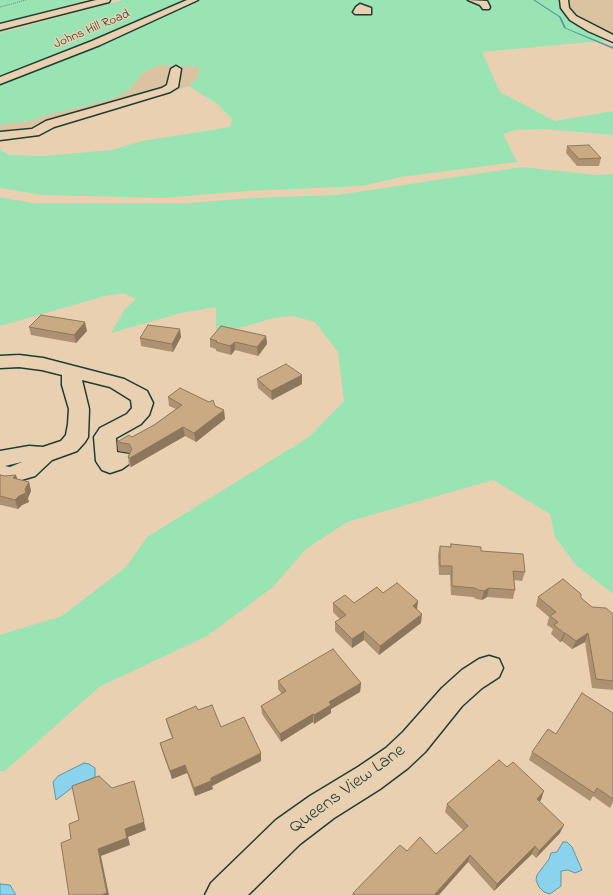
<!DOCTYPE html>
<style>
body{margin:0}
canvas{display:block;background:#e8d0b0}
</style>
<canvas width="613" height="895"></canvas>
<script>
const g = document.querySelector('canvas').getContext('2d');
g.lineJoin = 'round';
function paint(path, color) { g.fillStyle = color; g.fill(path, 'evenodd'); }
const poly = rows => new Path2D(rows.map(r => 'M' + r).join(''));
function stroke(path, color, width, dash) { g.strokeStyle = color; g.lineWidth = width; g.lineCap = dash ? 'butt' : 'round'; g.setLineDash(dash || []); g.stroke(path); }
function drawText(font, color, halo, rows, align = 'center') {
  g.font = font + ' "Indie Flower",sans-serif'; g.lineWidth = 3; g.setLineDash([]); g.textBaseline = 'middle'; g.strokeStyle = halo; g.fillStyle = color; for (const [text, x, y, turn = 0] of rows) {
    g.save(); g.translate(x, y); g.rotate((+turn || 0) * Math.PI / 180); g.textAlign = isNaN(turn) ? turn : align; if (halo) g.strokeText(text, 0, 0); g.fillText(text, 0, 0); g.restore();
  }
}
const built = poly([
 [569,0,613,0,613,37,593,28,572,13],
 [159,65,200,67,197,78,189,86,177,90,147,97,47,129,2,133,0,125,31,121,47,115,109,100,128,91,144,72]
]);
const green = poly([
 [0,0,87,0,0,23],
 [123,0,186,0,0,77,0,33],
 [199,0,558,0,562,9,573,21,612,40,482,52,500,92,555,121,613,111,613,135,544,129,515,130,503,134,517,162,400,177,362,186,246,191,163,198,43,195,0,188,0,149,9,155,42,156,112,150,142,141,230,127,232,119,217,104,189,86,197,78,200,67,159,65,144,72,128,91,109,100,47,115,31,121,0,125,2,133,0,134,0,84,104,42],
 [522,167,596,175,613,174,613,594,576,565,555,537,550,514,493,480,347,522,306,549,273,587,207,636,99,687,5,771,0,771,0,635,62,616,126,567,147,537,309,437,344,401,338,352,315,322,293,316,273,318,243,327,216,331,216,307,181,313,111,333,125,309,136,299,124,293,105,296,0,326,0,197,33,203,189,203,251,198,338,195]
]);
const water = poly([
 [84,763,89,764,95,768,95,777,73,787,56,800,53,782,58,776,84,763],
 [563,842,567,842,572,847,582,870,575,873,568,870,561,871,561,886,550,894,544,892,539,887,536,880,537,875,549,859,551,853,557,852,563,842],
 [0,884,10,885,16,895,0,895,0,884]
]);
const stream = poly([
 [533,0,535,0,561,17,566,28,613,47,613,49,564,28,559,17,533,0]
]);
const path = poly([
 [0,7,26,0]
]);
const minor = poly([
 [468,0,487,1,490,7,489,9,483,9,480,5,468,0],
 [560,0,568,0,569,8,576,16,613,35,613,42,588,31,570,20,561,8,560,0],
 [360,4,371,8,371,14,355,14,353,12,356,7,360,4],
 [176,66,181,69,178,87,170,92,54,127,39,135,0,140,0,132,32,129,46,121,162,88,167,85,171,69,176,66],
 [19,355,43,358,124,379,147,391,153,403,149,415,141,424,116,438,117,452,129,454,132,459,129,464,122,469,110,473,102,470,96,461,94,437,100,428,127,414,132,408,131,400,110,387,82,380,89,409,88,437,85,442,77,451,52,460,35,476,8,484,0,482,0,451,29,446,43,447,61,441,66,435,68,424,69,409,62,385,62,375,42,370,19,367,0,368,0,356,19,355],
 [22,462,10,467,5,466,22,462],
 [489,656,499,659,503,668,499,677,482,688,462,706,425,752,408,768,380,789,334,818,300,844,248,895,205,895,211,883,276,820,310,796,358,767,386,748,403,732,442,688,462,670,479,659,489,656]
]);
const major = poly([
 [96,0,110,0,109,2,0,30,0,24,96,0],
 [187,0,198,0,100,45,0,84,0,77,92,41,187,0]
]);
const wall = poly([
 [567,146,601,158,599,166,577,166,566,153],
 [29,327,87,331,76,343,31,335],
 [266,336,267,344,258,356,235,350,231,355,216,351,216,349,210,347,210,339],
 [181,337,173,352,141,346,140,338],
 [302,375,302,384,272,400,258,388,257,379],
 [168,397,215,406,225,419,196,442,185,436,131,467,129,466,128,457,130,453,118,451,117,442,132,437,154,425,176,409,169,406],
 [0,475,29,482,31,491,28,498,29,502,22,505,18,509,1,505,0,505],
 [451,544,481,551,525,572,522,581,514,580,515,590,513,599,487,597,482,600,476,599,473,597,451,595,450,575,439,575,438,555,440,546,450,547],
 [383,593,417,609,421,623,379,655,364,640,352,648,335,631,335,622,340,619,333,612,333,603,354,603],
 [538,597,581,598,592,607,613,614,613,690,592,688,585,642,572,649,562,641,560,642,551,634,553,629,547,625,549,617,536,606],
 [278,681,361,683,360,692,331,709,331,713,314,724,313,722,281,742,262,714,261,706,282,694,278,689],
 [613,713,613,802,610,808,593,796,590,801,529,760,532,752,556,734],
 [166,719,221,727,261,753,261,761,212,786,213,789,195,796,187,773,172,779,162,751,160,743,172,738,168,727],
 [541,800,539,801,560,833,536,858,532,854,494,891,468,862,438,895,352,895,353,893,407,851,436,854,463,830,445,812,447,804]
]);
const shadedWall = poly([
 [85,322,87,331,76,343,74,335],
 [180,329,181,337,173,352,172,344],
 [266,336,267,344,258,356,257,347],
 [235,342,235,350,231,355,230,346],
 [302,375,302,384,272,400,271,391],
 [224,410,225,419,196,442,194,433],
 [183,427,185,436,131,467,130,458],
 [16,475,19,484,13,478],
 [29,482,31,491,28,498,25,489],
 [26,493,29,502,22,505,18,509,15,500,19,496],
 [489,588,487,597,482,600,484,591],
 [418,601,417,610,413,606],
 [422,614,421,623,379,655,380,646],
 [364,631,364,640,352,648,352,639],
 [564,633,565,633,562,641,560,642],
 [588,633,585,642,572,649,576,641],
 [361,683,360,692,331,709,331,713,314,724,314,715,329,702],
 [313,714,313,722,281,742,280,734],
 [261,753,261,761,212,786,213,789,195,796,194,788,211,778],
 [185,765,187,773,172,779,170,771],
 [134,781,146,830,128,837,130,845,101,856,109,895,101,895,98,849,125,829],
 [544,791,541,800,534,807,537,799],
 [564,825,560,833,536,858,539,851],
 [535,846,532,854,494,891,497,884],
 [470,855,468,862,439,895,434,895]
]);
const building = poly([
 [589,145,601,158,579,159,567,146,589,145],
 [41,315,85,322,74,335,29,327,41,315],
 [148,325,180,329,172,344,140,338,148,325],
 [221,326,266,336,257,347,235,342,230,346,216,342,217,341,210,339,221,326],
 [286,364,302,375,271,391,257,379,286,364],
 [180,388,209,402,213,400,215,406,224,410,194,433,183,427,130,458,128,457,132,449,129,444,117,442,129,435,132,437,154,425,182,405,168,397,180,388],
 [0,475,5,476,16,475,13,478,29,482,25,489,26,493,19,496,15,500,0,496,0,475],
 [451,544,481,547,481,551,523,554,525,572,513,571,515,590,489,588,484,591,478,590,475,588,452,586,452,566,440,566,440,546,451,547,451,544],
 [563,579,581,594,581,598,592,607,606,608,613,614,613,681,596,679,588,633,576,641,565,633,564,633,554,625,558,622,550,616,556,612,538,597,563,579],
 [397,583,418,601,413,606,422,614,380,646,364,631,352,639,335,622,346,615,333,603,345,595,354,603,377,587,383,593,397,583],
 [333,649,361,683,329,702,331,705,314,715,313,714,280,734,261,706,286,691,278,681,333,649],
 [582,693,613,713,613,799,597,788,594,793,532,752,548,729,556,734,582,693],
 [212,705,221,727,244,717,261,753,211,778,211,781,194,788,185,765,170,771,160,743,173,738,166,719,196,706,198,710,212,705],
 [499,760,507,767,513,762,544,791,537,799,564,825,539,851,535,846,497,884,470,855,435,894,435,895,355,895,353,893,400,845,407,851,420,837,436,854,468,826,447,804,499,760],
 [99,776,112,788,134,781,144,822,125,829,127,838,98,849,107,893,101,895,69,895,61,843,71,839,69,824,79,820,72,786,99,776]
]);
const farStreetnames = [
 ["Johns Hill Road",92,30,-23]
];
const nearStreetnames = [
 ["Queens View Lane",348,790,-36]
];
paint(built, '#dbc2a0');
paint(green, '#9ae4b3');
paint(water, '#8bd2ec');
stroke(water, '#6096a2', 1);
paint(stream, '#6096a2');
stroke(minor, '#1f3d34', 3);
stroke(major, '#1f3d34', 3);
stroke(path, '#1f3d34', 1, [0.5, 1.5]);
paint(minor, '#e8d0b0');
paint(major, '#e8d0b0');
paint(wall, '#ad9271');
paint(shadedWall, '#8d775c');
paint(building, '#c9aa83');
stroke(building, '#8d775c', 1);
drawText('13px', '#1f3d34', '#e8d0b0', farStreetnames);
drawText('19px', '#1f3d34', '#e8d0b0', nearStreetnames);
</script>
